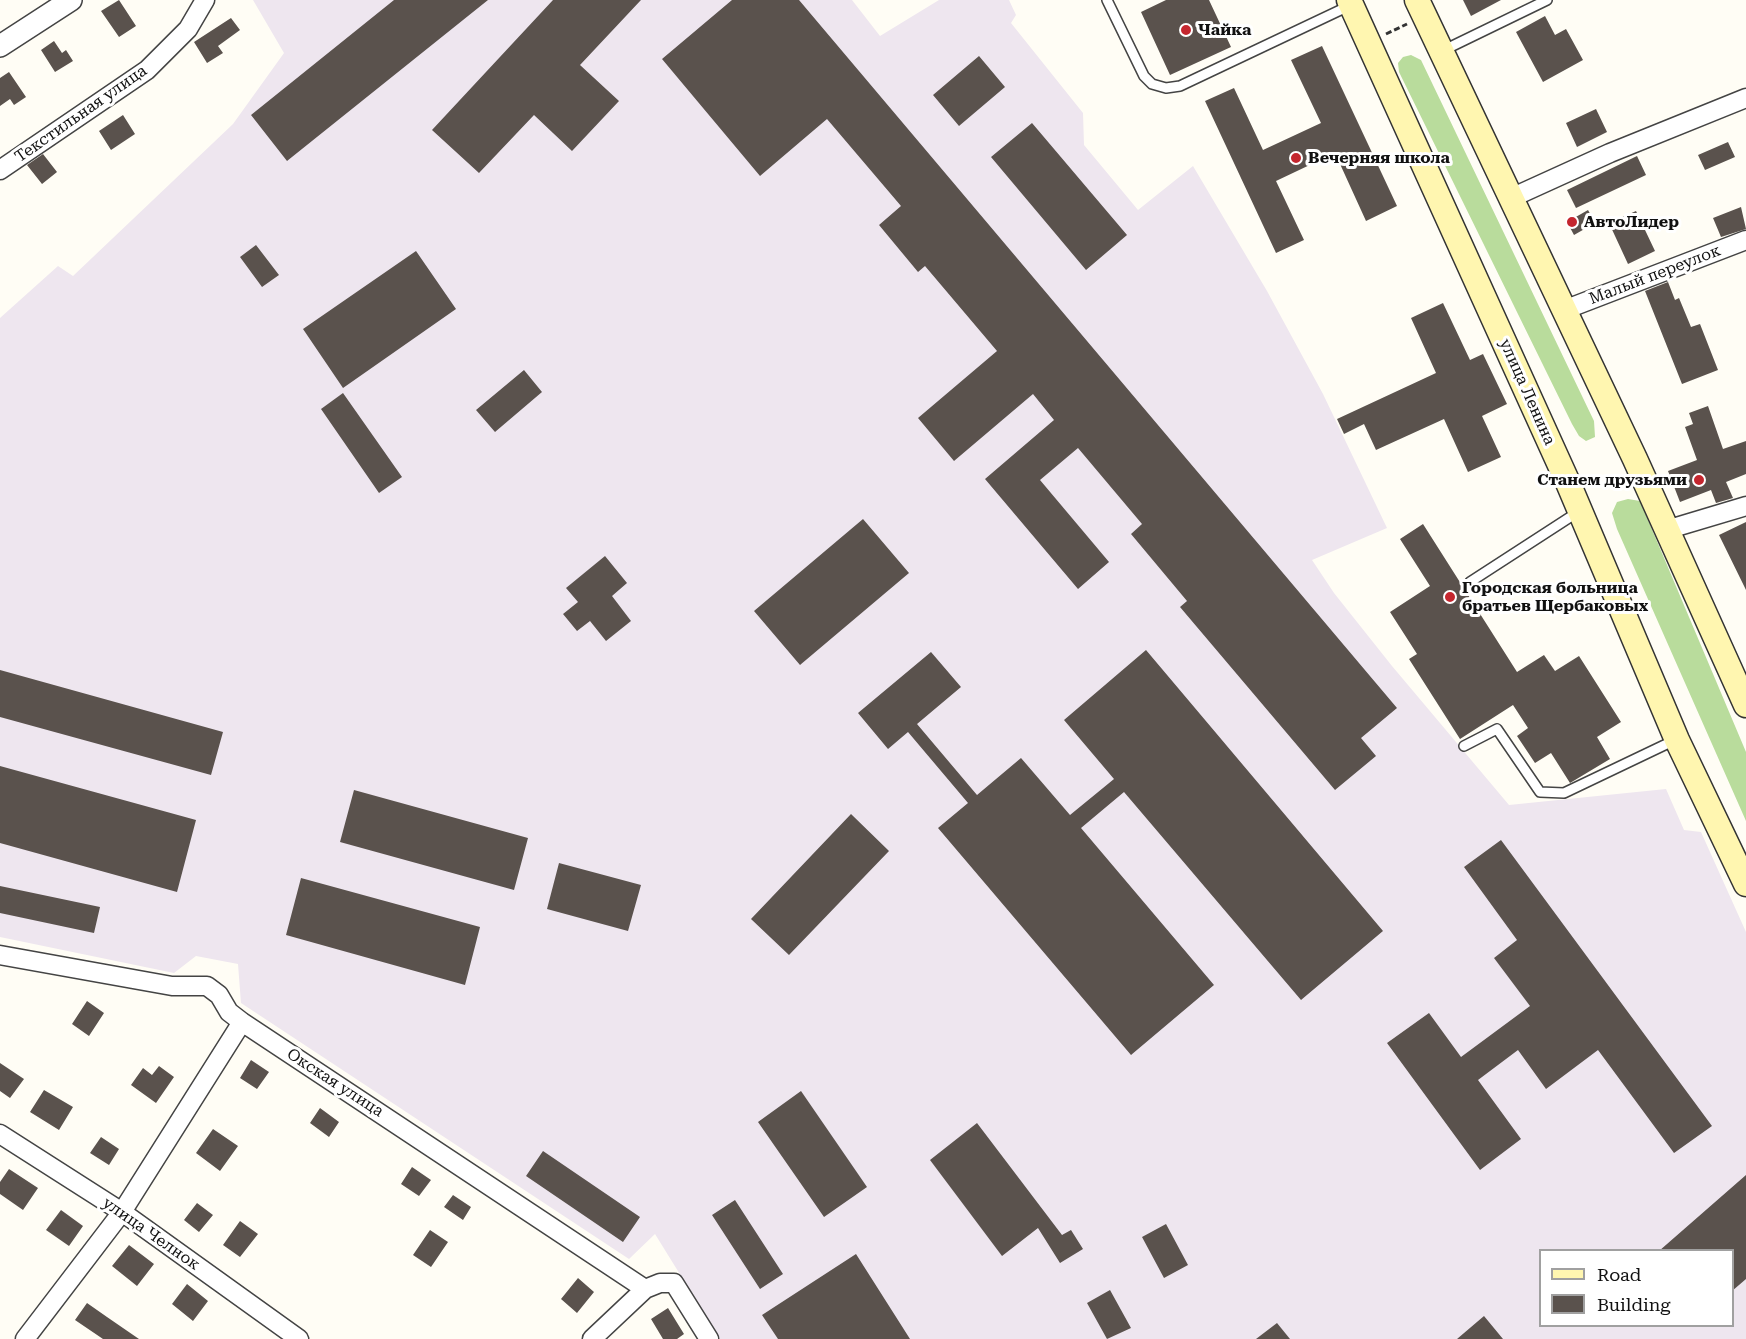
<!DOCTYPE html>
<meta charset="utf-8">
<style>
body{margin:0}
#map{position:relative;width:1746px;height:1339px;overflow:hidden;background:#fffdf5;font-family:"Roboto Serif",serif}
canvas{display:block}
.legend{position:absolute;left:1539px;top:1249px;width:195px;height:78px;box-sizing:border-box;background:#fff;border:2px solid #a0a0a0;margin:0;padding:8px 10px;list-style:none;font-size:18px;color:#111}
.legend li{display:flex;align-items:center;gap:12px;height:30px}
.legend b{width:30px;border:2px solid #a0a0a0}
</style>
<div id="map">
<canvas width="1746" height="1339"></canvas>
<ul class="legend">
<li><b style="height:8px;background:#fff6b0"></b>Road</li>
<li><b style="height:16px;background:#5a524d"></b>Building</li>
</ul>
</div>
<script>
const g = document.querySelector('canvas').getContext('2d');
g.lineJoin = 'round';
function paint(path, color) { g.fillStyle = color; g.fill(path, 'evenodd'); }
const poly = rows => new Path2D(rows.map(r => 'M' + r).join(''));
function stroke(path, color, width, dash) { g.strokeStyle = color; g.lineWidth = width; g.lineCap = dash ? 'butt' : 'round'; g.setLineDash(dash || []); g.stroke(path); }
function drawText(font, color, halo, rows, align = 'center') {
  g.font = font + ' "Roboto Serif",serif'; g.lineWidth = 6; g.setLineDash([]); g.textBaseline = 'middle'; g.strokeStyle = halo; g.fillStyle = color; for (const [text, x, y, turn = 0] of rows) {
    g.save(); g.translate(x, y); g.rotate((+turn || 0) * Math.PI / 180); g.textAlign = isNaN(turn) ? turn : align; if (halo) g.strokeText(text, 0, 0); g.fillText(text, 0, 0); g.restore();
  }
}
const industrial = poly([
 [253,0,852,0,880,36,939,0,1009,0,1016,15,1011,23,1083,113,1084,145,1138,210,1193,166,1267,291,1323,394,1387,528,1312,560,1334,593,1392,666,1509,805,1666,789,1684,830,1701,832,1746,932,1746,1339,720,1339,655,1234,629,1259,241,1003,238,964,196,956,174,973,0,937,0,318,58,266,73,276,233,124,284,53],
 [1540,1250,1732,1250,1732,1326,1540,1326]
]);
const forest = poly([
 [1411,55,1421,60,1594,421,1595,437,1586,441,1579,436,1572,424,1399,72,1398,63,1403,57],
 [1628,499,1640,501,1746,752,1746,821,1617,529,1612,513,1617,502]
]);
const building = poly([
 [119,0,136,26,119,37,101,11],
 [394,0,488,0,287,161,251,115],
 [553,0,641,0,580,65,619,101,572,151,534,115,479,173,432,130],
 [732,0,799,0,1397,708,1361,738,1376,756,1335,790,1180,607,1187,601,1131,534,1142,524,1078,448,1040,480,1109,562,1078,589,985,479,1054,420,1033,394,954,461,918,418,997,351,925,266,918,272,879,225,901,206,827,119,760,176,662,59],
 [1166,0,1209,0,1231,47,1170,75,1141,12],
 [1463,0,1501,0,1471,16],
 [1545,16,1555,35,1566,29,1583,60,1543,82,1516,32],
 [231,18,240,30,218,46,223,53,207,63,194,42],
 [54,41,62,53,66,50,73,61,55,72,41,50],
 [1322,46,1397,206,1366,221,1335,153,1276,181,1304,240,1276,253,1205,101,1234,88,1263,150,1321,123,1291,60],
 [979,56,1005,87,959,126,933,95],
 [9,72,26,97,14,105,10,99,0,106,0,78],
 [1596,109,1607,132,1577,147,1566,123],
 [123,115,135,134,111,150,99,131],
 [1032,123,1127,235,1086,270,991,157],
 [1728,142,1735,157,1705,170,1698,155],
 [43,154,57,172,42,184,27,165],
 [1637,156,1646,175,1576,208,1567,190],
 [1741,207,1746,229,1721,237,1713,218],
 [1588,210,1595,223,1574,235,1567,222],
 [1636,211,1655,251,1628,264,1609,223],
 [256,245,279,275,262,287,240,257],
 [416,251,456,309,343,388,303,329],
 [1668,282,1675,300,1679,298,1691,327,1700,324,1718,370,1682,384,1645,291],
 [1443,303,1470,360,1483,354,1507,404,1482,416,1501,457,1468,472,1444,419,1376,450,1364,424,1344,434,1337,419,1436,373,1411,318],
 [524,370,542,392,495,432,476,410],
 [343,393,402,477,379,493,321,409],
 [1708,406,1723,449,1746,441,1746,474,1726,482,1733,498,1716,503,1711,490,1680,502,1668,471,1697,460,1685,427,1693,424,1689,413],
 [863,519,909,573,800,665,754,611],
 [1746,522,1746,590,1719,535],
 [1423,524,1517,672,1544,655,1555,671,1579,656,1621,722,1597,737,1610,759,1570,783,1551,753,1535,763,1517,736,1528,728,1513,705,1460,739,1409,659,1417,654,1390,612,1430,586,1400,539],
 [605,556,627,583,612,596,631,621,606,641,590,621,577,631,563,614,578,602,566,588],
 [1146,650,1383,931,1301,1000,1124,792,1081,828,1214,985,1131,1055,938,828,968,803,908,732,888,749,858,713,931,652,961,687,917,724,977,795,1021,758,1070,815,1114,779,1064,720],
 [0,670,223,732,211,775,0,717],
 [0,766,196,820,177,892,0,843],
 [354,790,528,838,514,890,340,842],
 [851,814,889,851,789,955,751,919],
 [1501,840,1712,1126,1674,1153,1598,1050,1546,1089,1518,1050,1478,1080,1521,1139,1480,1170,1387,1043,1429,1013,1461,1057,1530,1006,1494,958,1517,940,1464,867],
 [559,863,641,885,628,931,547,909],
 [301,878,480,927,465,985,286,935],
 [0,886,100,907,94,933,0,913],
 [87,1001,104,1013,89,1036,72,1024],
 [251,1060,269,1072,257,1089,240,1078],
 [0,1063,24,1079,10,1098,0,1091],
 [159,1066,174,1077,156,1103,131,1085,143,1068,152,1075],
 [44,1090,73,1107,59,1130,30,1112],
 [801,1091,867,1187,824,1217,758,1122],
 [320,1108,339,1122,329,1137,310,1123],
 [977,1123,1062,1235,1071,1230,1083,1249,1060,1263,1038,1228,1002,1256,930,1160],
 [213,1129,238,1146,220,1171,196,1153],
 [101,1137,119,1149,109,1165,90,1153],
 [543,1151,640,1217,623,1242,526,1176],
 [412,1167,431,1180,419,1196,401,1184],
 [9,1169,38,1188,23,1210,0,1194,0,1182],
 [1746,1175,1746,1279,1732,1291,1732,1251,1659,1251],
 [453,1195,471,1207,463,1220,444,1207],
 [735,1200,783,1274,760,1289,712,1215],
 [197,1203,213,1215,199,1232,184,1220],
 [61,1210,83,1226,69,1246,46,1230],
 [240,1221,258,1234,240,1257,223,1245],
 [1166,1224,1188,1265,1164,1278,1142,1237],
 [430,1230,448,1242,431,1267,413,1255],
 [129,1245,154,1264,137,1286,112,1266],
 [856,1254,910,1339,778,1339,762,1315],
 [578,1278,594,1292,577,1313,561,1299],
 [187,1284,208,1301,193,1321,172,1304],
 [1110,1290,1131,1328,1107,1339,1087,1303],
 [87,1303,107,1317,139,1339,103,1339,75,1320],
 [668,1308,684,1334,677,1339,663,1339,651,1319],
 [1484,1316,1503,1339,1457,1339],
 [1277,1323,1290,1339,1256,1339]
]);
const path = poly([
 [1386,34,1407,24]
]);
const service = poly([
 [1107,0,1144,76,1152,84,1166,88,1180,86,1351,5],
 [1442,51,1547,0],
 [1470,582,1578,512],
 [1464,746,1497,729,1540,792,1564,793,1675,740]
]);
const minor = poly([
 [0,170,147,70,188,29,205,0],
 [1511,198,1610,153,1746,98],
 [1564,310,1746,240],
 [1666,530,1746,506],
 [0,955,172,986,207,986,219,995,229,1012,242,1022,645,1289],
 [0,1134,122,1212,299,1339],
 [25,1339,122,1212,242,1022],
 [592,1339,645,1289,660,1283,674,1283,709,1339]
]);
const tertiary = poly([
 [0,46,71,0]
]);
const secondary = poly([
 [1349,0,1569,485,1677,740,1746,884],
 [1417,0,1635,459,1746,705]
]);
const markers = [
 [1186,30,6,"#c4262e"],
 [1296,158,6,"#c4262e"],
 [1572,222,6,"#c4262e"],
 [1699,480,6,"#c4262e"],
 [1450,597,6,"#c4262e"]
];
const poiNames = [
 ["Чайка",1198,30],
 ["Вечерняя школа",1308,158],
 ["АвтоЛидер",1584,222],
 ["Станем друзьями",1687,480,"right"],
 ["Городская больница",1462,588],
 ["братьев Щербаковых",1462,606]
];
const streetNames = [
 ["Текстильная улица",81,114,-35],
 ["Малый переулок",1655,275,-21],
 ["улица Ленина",1527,392,66],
 ["Окская улица",335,1083,33],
 ["улица Челнок",151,1234,35]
];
paint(industrial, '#eee6ef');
paint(forest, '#b9dc9c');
paint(building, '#5a524d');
stroke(service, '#444', 12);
stroke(minor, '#444', 21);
stroke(tertiary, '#444', 24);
stroke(secondary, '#333', 27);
stroke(path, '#333', 3, [6, 3]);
stroke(service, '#fff', 9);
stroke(minor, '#fff', 18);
stroke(tertiary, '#fff', 21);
stroke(secondary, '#fff6b0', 24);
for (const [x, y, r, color] of markers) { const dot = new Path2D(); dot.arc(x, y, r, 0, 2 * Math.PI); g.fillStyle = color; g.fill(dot); stroke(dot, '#fff', 2); }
drawText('bold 16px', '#111', '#fff', poiNames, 'left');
drawText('16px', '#111', '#fff', streetNames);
</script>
